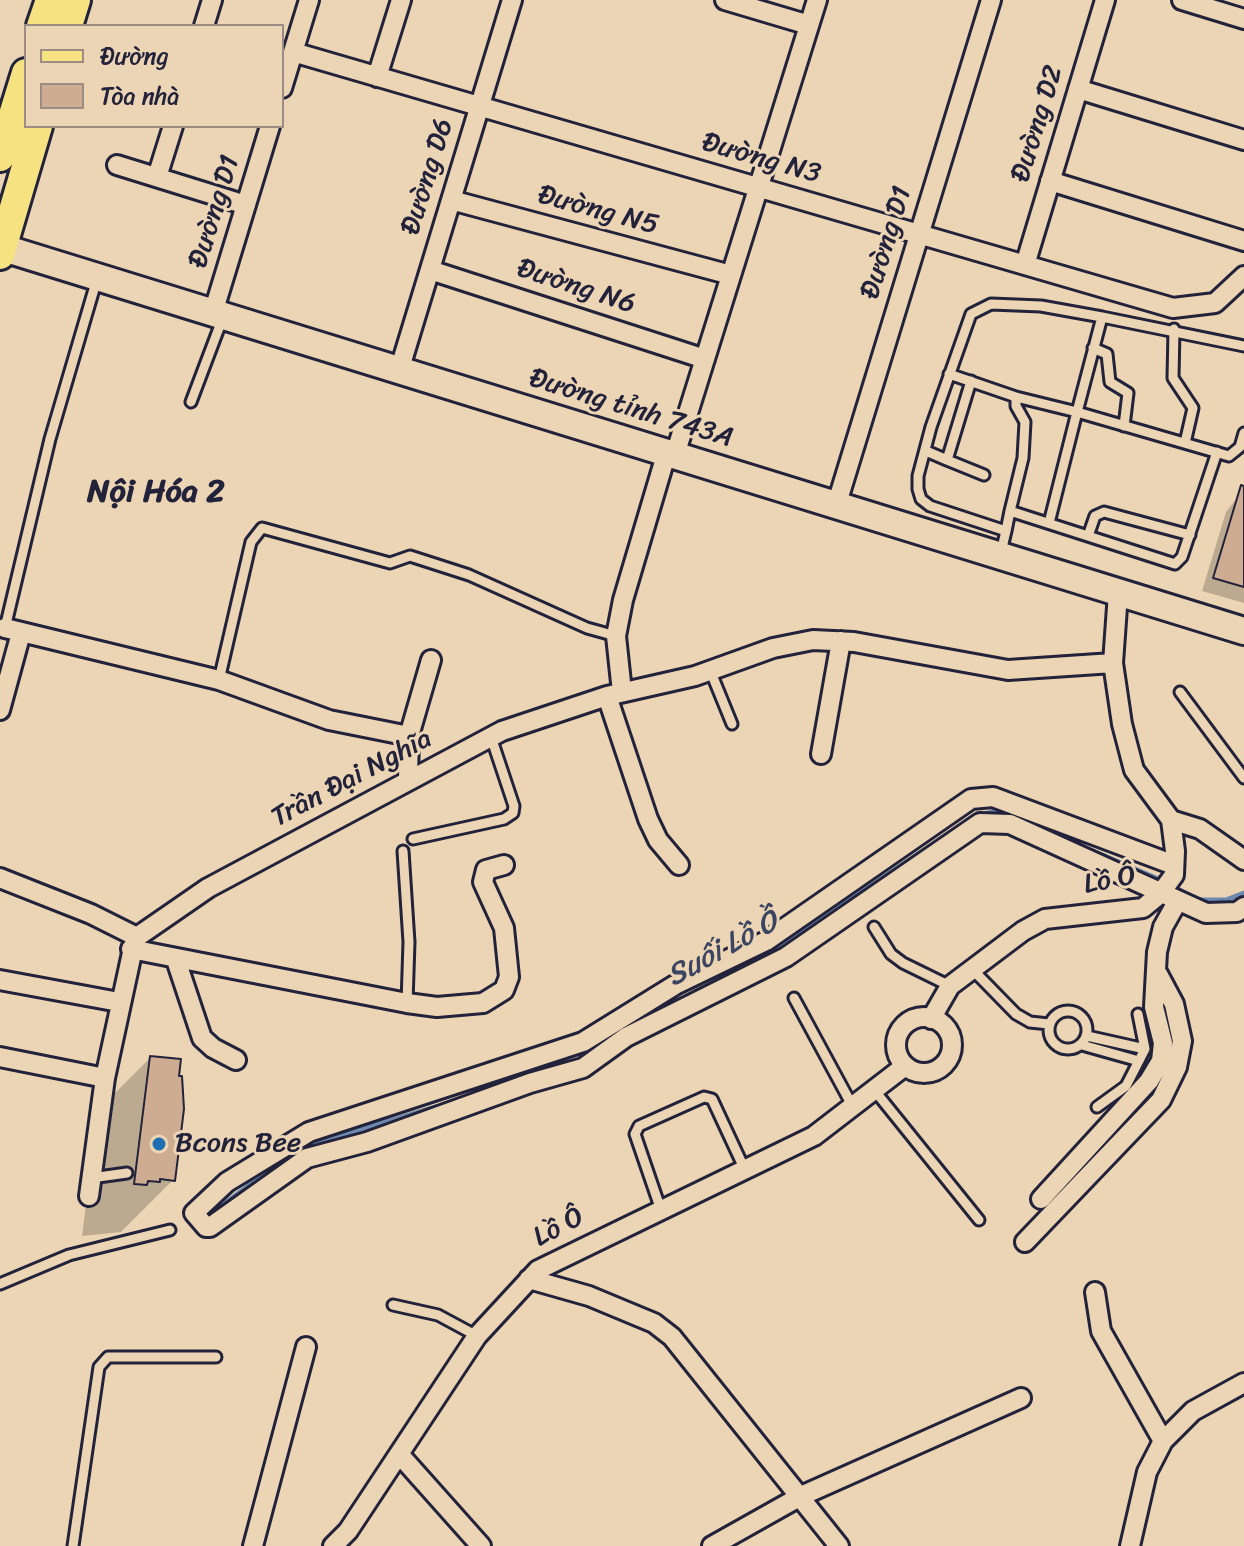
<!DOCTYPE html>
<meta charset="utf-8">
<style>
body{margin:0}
#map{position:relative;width:1244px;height:1546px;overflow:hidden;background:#ecd5b4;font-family:Sriracha,sans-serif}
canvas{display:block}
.legend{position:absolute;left:24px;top:24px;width:260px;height:104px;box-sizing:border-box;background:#ecd5b4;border:2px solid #9b8d84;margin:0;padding:10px 14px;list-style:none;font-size:24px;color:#22223b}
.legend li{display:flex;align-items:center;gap:16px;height:40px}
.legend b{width:40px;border:2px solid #9b8d84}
</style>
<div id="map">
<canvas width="1244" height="1546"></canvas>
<ul class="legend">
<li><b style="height:10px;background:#f7e281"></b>Đường</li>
<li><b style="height:22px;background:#ceac92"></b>Tòa nhà</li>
</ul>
</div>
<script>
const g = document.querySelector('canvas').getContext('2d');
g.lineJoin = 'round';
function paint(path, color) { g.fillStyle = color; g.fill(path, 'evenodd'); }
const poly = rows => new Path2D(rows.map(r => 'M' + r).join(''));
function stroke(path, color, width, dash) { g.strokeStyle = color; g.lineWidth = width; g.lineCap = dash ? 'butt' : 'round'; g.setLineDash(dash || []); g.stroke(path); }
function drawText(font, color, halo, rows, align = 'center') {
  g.font = font + ' Sriracha,sans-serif'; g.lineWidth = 6; g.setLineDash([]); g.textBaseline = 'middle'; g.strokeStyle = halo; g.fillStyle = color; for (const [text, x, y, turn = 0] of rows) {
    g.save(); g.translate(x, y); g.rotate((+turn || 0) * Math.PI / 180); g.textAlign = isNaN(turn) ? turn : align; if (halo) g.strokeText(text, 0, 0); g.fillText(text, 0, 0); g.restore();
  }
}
const shadow = poly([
 [1244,489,1244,603,1202,591,1226,512],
 [150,1058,173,1180,121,1232,82,1236,98,1110]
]);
const stream = poly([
 [973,818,994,811,1012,817],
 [1025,822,1163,881],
 [1172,886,1198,900,1226,900,1244,893],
 [611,1037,778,948,948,834],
 [216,1210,299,1148,436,1107]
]);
const building = poly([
 [1241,485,1244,486,1244,587,1213,578,1241,485],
 [150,1056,181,1059,179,1076,182,1076,184,1109,175,1181,160,1179,160,1182,148,1181,147,1185,134,1184,150,1056]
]);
const service = poly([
 [1102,317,1244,346],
 [1174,329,1173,378,1193,408,1185,443],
 [1093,348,1107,354,1110,382,1128,393,1124,426],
 [949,374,1016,397],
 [971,381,947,460,984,475],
 [191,402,222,320],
 [926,451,947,460],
 [1010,511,1175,564,1182,557,1217,452],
 [1049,523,1077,412,1229,456,1240,447,1244,433],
 [1088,536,1095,516,1104,512,1190,535],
 [1001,552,1006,531,1010,511,1023,458,1025,422,1016,406,1016,397,1077,412,1102,317,1041,306,991,304,971,314,931,427,918,476,918,489,921,499,930,506,1006,531],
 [5,628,50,439,97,279],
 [710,670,732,724],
 [219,680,251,542,262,528,390,563,410,556,469,575,587,628,616,636],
 [1180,692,1244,778],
 [413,839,504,819,513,813,514,806,491,737],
 [403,851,409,942,407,1003],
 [874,927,891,954,903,963,950,986],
 [971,968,1016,1014,1030,1022,1049,1024],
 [794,998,853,1107],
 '1049 1030a19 19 0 1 1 38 0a19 19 0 1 1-38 0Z',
 [1087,1036,1145,1049],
 [1082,1045,1139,1061],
 [875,1091,979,1220],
 [1097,1107,1126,1086,1145,1049,1138,1014],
 [91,1178,127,1173],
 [661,1210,635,1134,639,1126,704,1097,712,1099,745,1170],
 [0,1284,69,1255,170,1230],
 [393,1305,438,1315,477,1336],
 [73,1546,99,1367,108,1357,216,1357]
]);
const minor = poly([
 [725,0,809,25],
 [1182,0,1244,19],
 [204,26,212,0],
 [293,52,1173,308,1215,303,1244,276],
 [377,77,401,0],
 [282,88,309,0],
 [1078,89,1244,140],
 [117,165,246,205],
 [157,177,173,126],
 [1050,181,1244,241],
 [451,200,731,275],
 [1025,265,1105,0],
 [430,270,705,359],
 [213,313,270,126],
 [399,371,512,0],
 [674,458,817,0],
 [837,503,991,0],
 [5,628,219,680,329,720,409,736,408,779],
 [622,692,616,636,623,600,666,455],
 [607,696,648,819,658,840,679,865],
 [0,710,21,633],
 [409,736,431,660],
 [821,754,841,641],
 [1171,820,1200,829,1244,860],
 [1174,865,993,797,971,799,766,941,675,985,583,1042,309,1132,227,1182,194,1213,206,1227,210,1227,307,1158,367,1142,530,1083,583,1068,626,1037,786,957,980,823,1010,824,1206,913,1237,912,1244,907],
 [0,878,91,914,137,937],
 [137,937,208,888,502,731,607,696,695,676,773,648,813,640,854,642,1008,670,1113,663],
 [131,949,407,1003,437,1007,483,1003,504,990,509,977,504,928,483,882,486,870,504,865],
 [176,960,202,1038,213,1048,236,1060],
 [0,980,119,1002],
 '896 1045a28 28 0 1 1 56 0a28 28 0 1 1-56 0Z',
 [931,1019,950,986,1023,931,1045,919,1143,908,1160,894,1174,875,1175,851,1171,820,1134,770,1122,724,1113,663,1118,593],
 [0,1057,105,1078],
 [89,1196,105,1078,135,939],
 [1041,1199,1149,1081,1161,1061,1163,1043,1154,1007,1157,952,1163,927,1177,902],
 [1025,1242,1161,1100,1177,1067,1182,1041,1174,1004,1158,974],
 [529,1279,589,1296,654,1323,672,1337,839,1546],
 [1095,1292,1101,1331,1163,1441],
 [399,1454,481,1546],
 [253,1546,306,1347],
 [333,1546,348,1531,477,1336,538,1270,814,1136,905,1066],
 [712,1546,801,1496,1021,1398],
 [1130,1546,1147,1472,1163,1441,1193,1411,1244,1383]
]);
const secondary = poly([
 [0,247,1244,631]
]);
const primary = poly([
 [41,26,50,0],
 [68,26,76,0],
 [0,157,26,73],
 [0,255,38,126]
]);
const markers = [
 [159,1144,8,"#1f6fb2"]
];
const streetNames = [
 ["Đường D2",1038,124,-73],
 ["Đường N3",761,159,16],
 ["Đường D6",428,177,-73],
 ["Đường N5",598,211,15],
 ["Đường D1",215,212,-73],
 ["Đường D1",887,243,-73],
 ["Đường N6",576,287,18],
 ["Đường tỉnh 743A",631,409,17],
 ["Trần Đại Nghĩa",352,779,-28],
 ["Lồ Ô",1110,881,-11],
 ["Lồ Ô",559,1228,-28]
];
const poiNames = [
 ["Bcons Bee",175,1144]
];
const waterNames = [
 ["Suối Lồ Ồ",723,950,-29]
];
const quarterNames = [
 ["Nội Hóa 2",156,493]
];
paint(shadow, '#0003');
stroke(stream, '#6d8aae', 5);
paint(building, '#ceac92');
stroke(building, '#22223b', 2);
stroke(service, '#22223b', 15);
stroke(minor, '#22223b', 24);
stroke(secondary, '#22223b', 32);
stroke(primary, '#22223b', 34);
stroke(service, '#ecd5b4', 9);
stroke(minor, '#ecd5b4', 18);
stroke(secondary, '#ecd5b4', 26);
stroke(primary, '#f7e281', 28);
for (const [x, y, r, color] of markers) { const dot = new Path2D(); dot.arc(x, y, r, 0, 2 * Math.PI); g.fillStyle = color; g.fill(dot); stroke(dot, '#ecd5b4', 3); }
drawText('28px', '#22223b', '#ecd5b4', streetNames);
drawText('28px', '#22223b', '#ecd5b4', poiNames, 'left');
drawText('italic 30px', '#3b4561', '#ecd5b4', waterNames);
drawText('bold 32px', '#22223b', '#ecd5b4', quarterNames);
</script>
